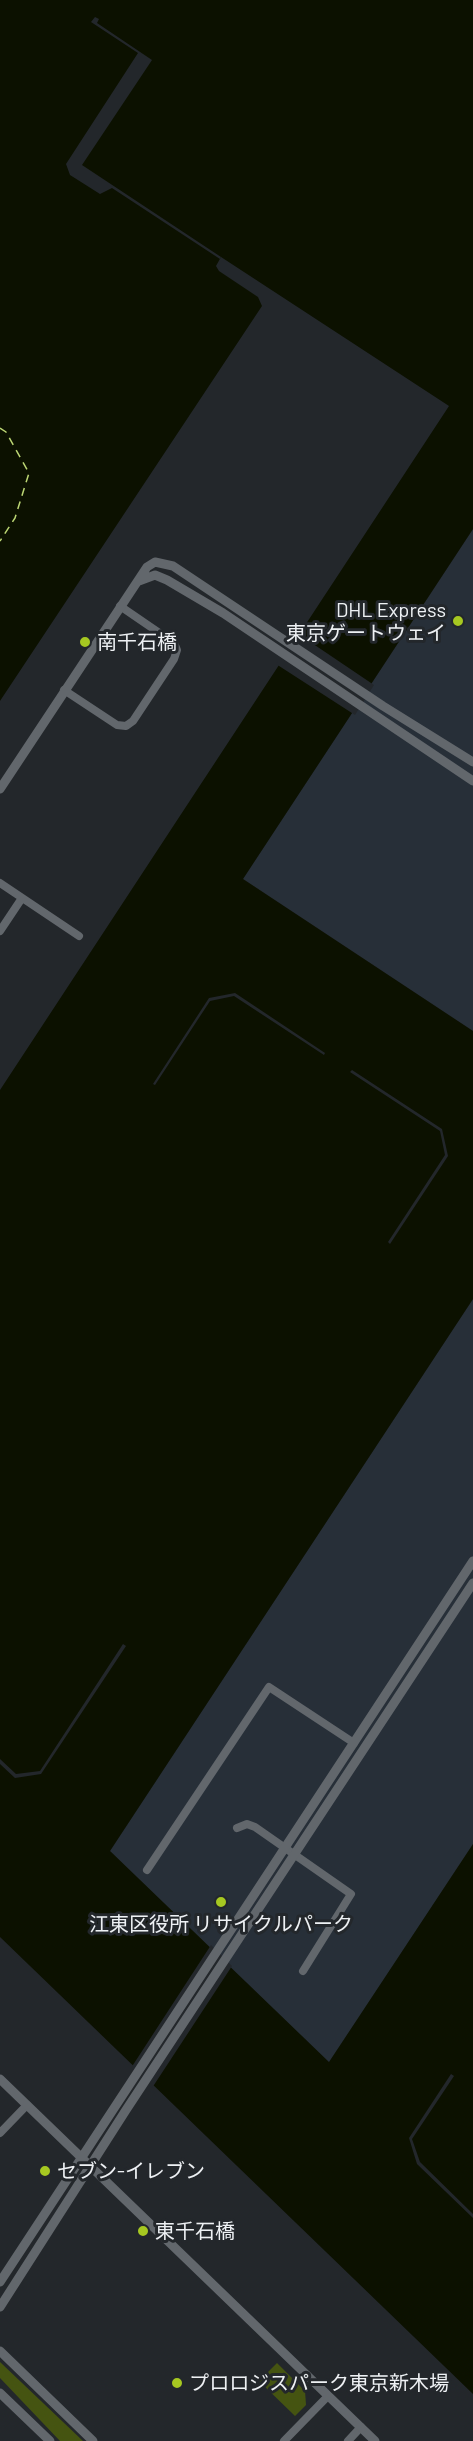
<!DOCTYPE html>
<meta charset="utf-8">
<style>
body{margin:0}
canvas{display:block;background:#23272b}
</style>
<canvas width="473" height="2441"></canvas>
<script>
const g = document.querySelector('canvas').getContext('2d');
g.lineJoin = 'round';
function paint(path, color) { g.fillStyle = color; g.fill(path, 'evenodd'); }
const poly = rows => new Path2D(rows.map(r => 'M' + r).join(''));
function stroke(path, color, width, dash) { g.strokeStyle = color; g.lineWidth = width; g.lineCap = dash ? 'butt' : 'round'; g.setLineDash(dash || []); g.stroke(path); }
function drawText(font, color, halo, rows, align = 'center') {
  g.font = font + ' Barlow,"Noto Sans JP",sans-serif'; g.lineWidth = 6; g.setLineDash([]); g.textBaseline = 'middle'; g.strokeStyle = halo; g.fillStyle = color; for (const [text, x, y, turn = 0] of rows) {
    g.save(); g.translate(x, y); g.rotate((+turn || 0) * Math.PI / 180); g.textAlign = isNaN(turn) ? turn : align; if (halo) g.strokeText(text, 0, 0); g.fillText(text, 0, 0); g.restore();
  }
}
const built = poly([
 [473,529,473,1031,243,879],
 [473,1299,473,1844,329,2063,110,1851]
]);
const green = poly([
 [0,2362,83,2441,60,2441,0,2378],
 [277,2363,305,2391,306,2405,295,2416,259,2381]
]);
const water = poly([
 [0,0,473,0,473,529,243,879,473,1031,473,1299,110,1851,329,2062,473,1844,473,2394,0,1937,0,1090,449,406,221,257,216,266,219,271,258,297,262,306,0,701]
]);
const pier = poly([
 [95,17,99,19,97,23,152,60,82,165,221,257,220,259,112,188,100,194,70,175,66,164,138,53,91,22],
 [297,633,374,685,355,715,276,664],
 [235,993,325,1053,324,1055,234,996,210,1001,155,1085,153,1084,209,998],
 [352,1070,442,1129,448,1156,390,1244,388,1242,445,1155,440,1131,350,1072],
 [123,1644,126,1646,41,1774,15,1778,0,1764,0,1759,16,1774,40,1771],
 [211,1945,232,1966,152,2088,131,2068],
 [451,2074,454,2076,412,2139,420,2162,473,2214,473,2218,417,2164,409,2138]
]);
const ferry = poly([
 [0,428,6,432,29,473,15,518,0,541]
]);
const minor = poly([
 [64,690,117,725,126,726,133,721,174,659,177,650,174,643,120,606],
 [0,883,79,936],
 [0,931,22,898],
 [237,1828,247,1824,255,1827,351,1894,303,1971],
 [147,1870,269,1687,354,1743],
 [0,2133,27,2105],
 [284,2441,328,2396],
 [348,2441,361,2427]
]);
const tertiary = poly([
 [139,581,155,575,167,580,223,613,473,781],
 [0,789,147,567,155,562,173,566,383,706,473,762],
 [0,2079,375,2441],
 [0,2282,473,1561],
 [0,2307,126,2110,473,1583],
 [0,2351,93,2441],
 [0,2393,50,2441]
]);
const markers = [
 [458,621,6,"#a6c821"],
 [85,642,6,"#a6c821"],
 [221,1902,6,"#a6c821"],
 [45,2171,6,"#a6c821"],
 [143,2231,6,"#a6c821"],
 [177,2383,6,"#a6c821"]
];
const poiNames = [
 ["DHL Express",446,610,"right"],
 ["東京ゲートウェイ",446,633,"right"],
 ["南千石橋",97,642],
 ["江東区役所 リサイクルパーク",221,1924,"center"],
 ["セブン-イレブン",57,2171],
 ["東千石橋",155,2231],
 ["プロロジスパーク東京新木場",189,2383]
];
paint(built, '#272f38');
paint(green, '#455411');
paint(water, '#0c1100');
paint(pier, '#23272b');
stroke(ferry, '#bcd673', 1.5, [8, 6]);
stroke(minor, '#62676c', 8);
stroke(tertiary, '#62676c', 9);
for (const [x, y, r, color] of markers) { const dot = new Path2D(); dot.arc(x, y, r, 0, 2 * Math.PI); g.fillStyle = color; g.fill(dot); stroke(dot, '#23272b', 2); }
drawText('20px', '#eef1f4', '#23272b', poiNames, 'left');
</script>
